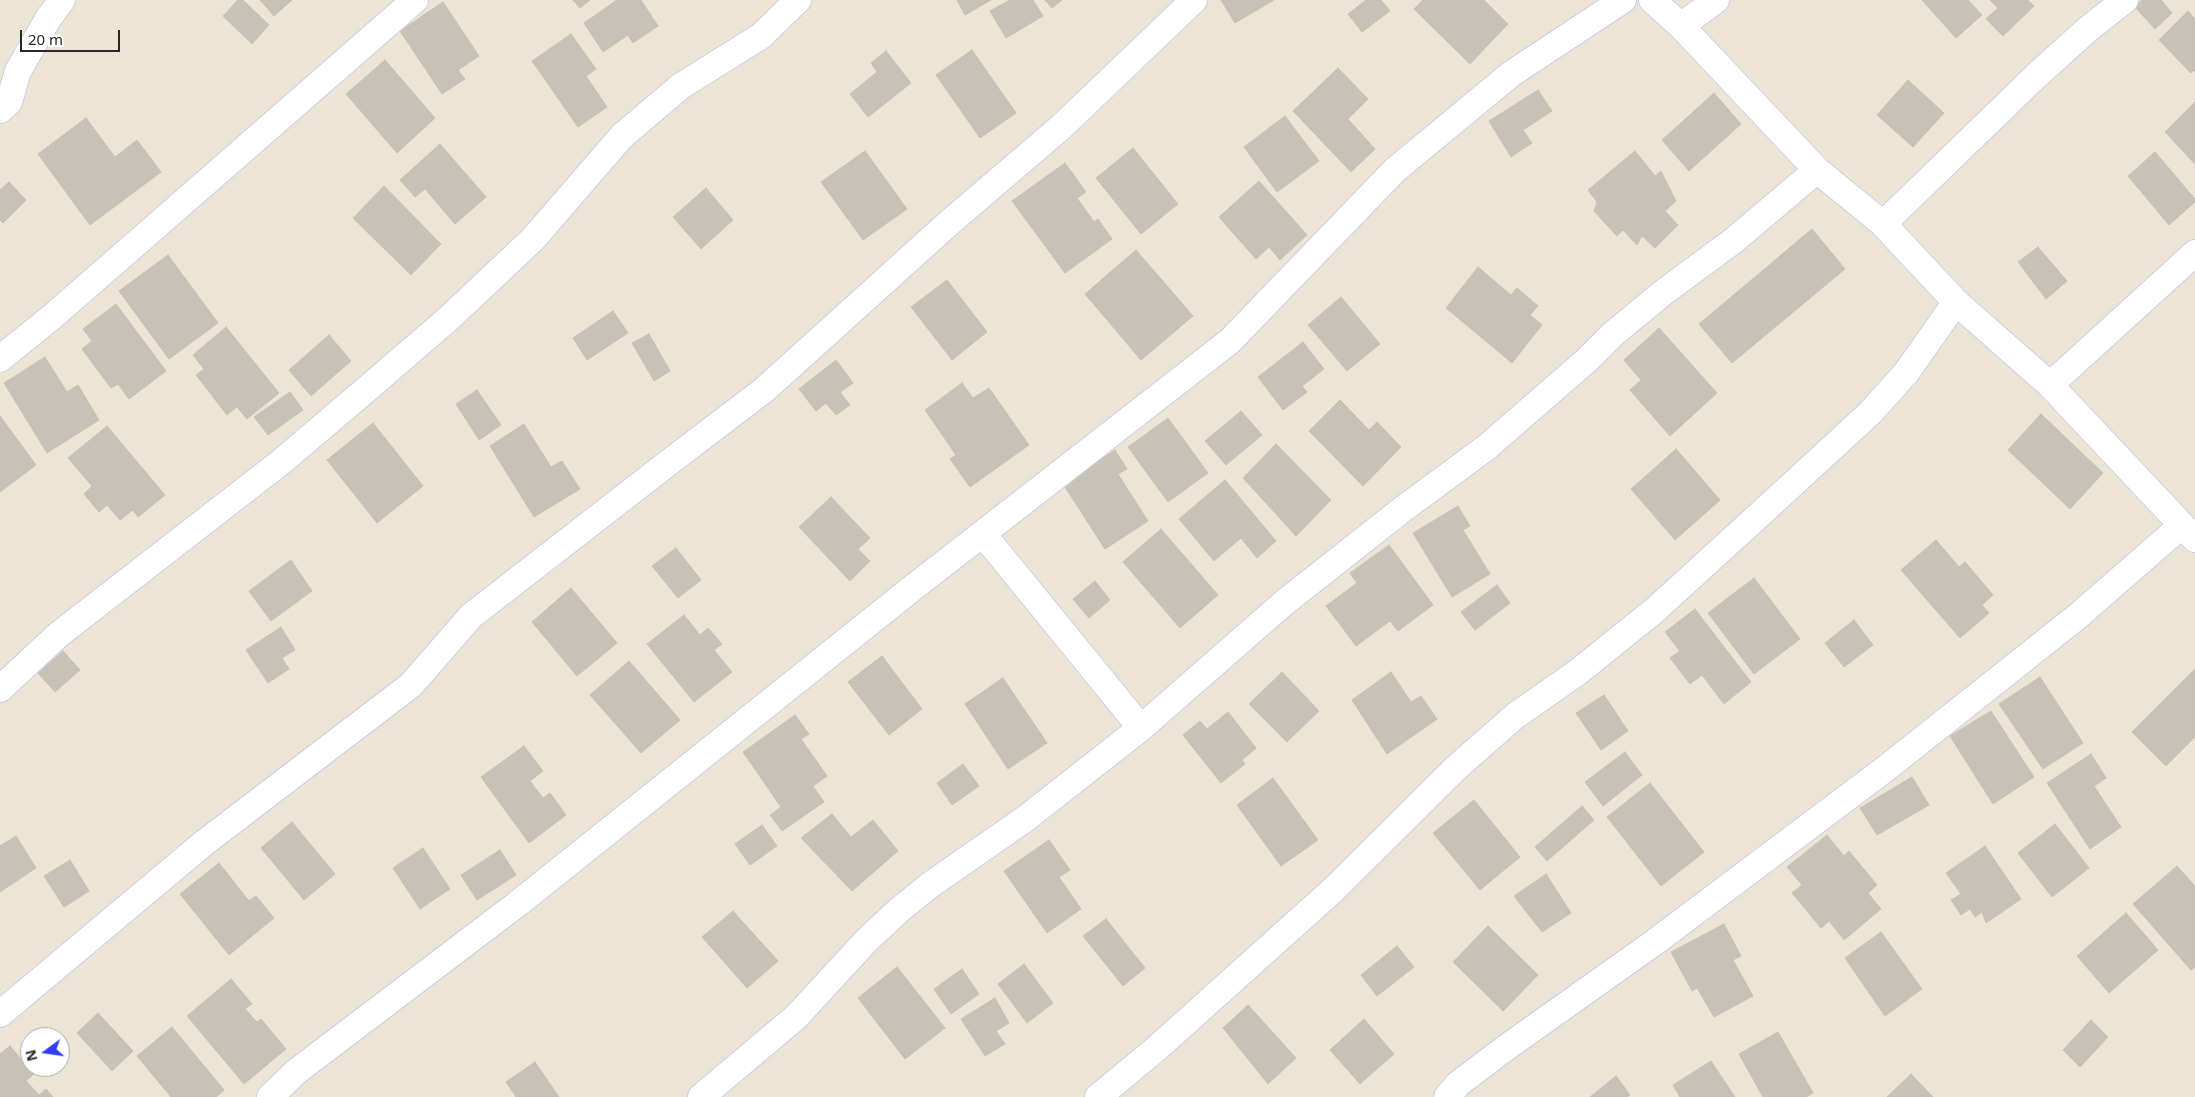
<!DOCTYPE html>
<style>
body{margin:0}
#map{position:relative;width:2195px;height:1097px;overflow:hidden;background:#ece5d6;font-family:"Noto Sans",sans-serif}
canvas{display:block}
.north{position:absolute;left:20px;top:1027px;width:50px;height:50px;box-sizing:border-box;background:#fff;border:1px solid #a9a9a9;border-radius:50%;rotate:256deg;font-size:14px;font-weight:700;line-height:20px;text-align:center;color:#272727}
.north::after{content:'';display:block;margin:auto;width:18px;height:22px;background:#303dff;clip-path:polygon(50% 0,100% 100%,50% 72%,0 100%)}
.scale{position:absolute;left:20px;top:30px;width:100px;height:22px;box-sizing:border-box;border:2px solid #272727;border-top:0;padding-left:6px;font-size:15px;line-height:18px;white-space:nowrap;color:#272727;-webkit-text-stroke:4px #fff;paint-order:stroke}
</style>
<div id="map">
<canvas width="2195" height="1097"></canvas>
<div class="north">N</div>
<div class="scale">20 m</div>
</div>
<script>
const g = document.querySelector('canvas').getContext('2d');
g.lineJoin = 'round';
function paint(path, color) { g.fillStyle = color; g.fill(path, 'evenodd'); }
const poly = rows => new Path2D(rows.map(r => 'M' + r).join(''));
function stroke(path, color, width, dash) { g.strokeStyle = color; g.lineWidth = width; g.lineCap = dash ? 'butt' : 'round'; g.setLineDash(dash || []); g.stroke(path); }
const building = poly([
 [238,0,243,0,269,25,252,44,223,16,238,0],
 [260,0,292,0,274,16,260,0],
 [573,0,590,0,580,8,573,0],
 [617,0,641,0,658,26,633,43,628,35,603,52,584,23,617,0],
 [957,0,991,0,965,15,957,0],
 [1010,0,1033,0,1043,16,1006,38,990,11,1010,0],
 [1045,0,1062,0,1052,8,1045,0],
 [1221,0,1274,0,1235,23,1221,0],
 [1366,0,1381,0,1390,11,1362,32,1348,14,1366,0],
 [1423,0,1484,0,1508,24,1470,64,1414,9,1423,0],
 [1922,0,1968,0,1982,15,1956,38,1922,0],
 [1990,0,2028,0,2034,6,2003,36,1986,19,1998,8,1990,0],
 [2142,0,2161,0,2172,13,2155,29,2135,7,2142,0],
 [443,2,479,56,458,70,465,79,442,94,400,31,443,2],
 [2188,11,2195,19,2195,70,2191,73,2159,40,2188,11],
 [571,34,596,69,586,76,607,107,578,127,532,61,571,34],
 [972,50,1016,113,980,138,936,75,972,50],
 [886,51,911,83,868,117,850,94,877,72,871,63,886,51],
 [385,60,435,118,397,153,346,94,385,60],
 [1338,68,1368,99,1348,119,1375,149,1351,172,1293,111,1338,68],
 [1908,80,1944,113,1913,147,1877,115,1908,80],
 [1538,90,1552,111,1523,130,1532,143,1511,157,1489,121,1538,90],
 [1714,93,1741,124,1689,171,1662,140,1714,93],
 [2195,102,2195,164,2165,132,2195,102],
 [1285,116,1319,161,1277,192,1244,147,1285,116],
 [86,118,115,157,137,140,161,172,90,225,38,154,86,118],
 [440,144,486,197,455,224,425,189,415,197,400,180,440,144],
 [1133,148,1178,204,1141,234,1096,178,1133,148],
 [865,151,907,209,863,240,821,182,865,151],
 [1635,151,1655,176,1661,171,1676,201,1665,211,1678,225,1655,248,1642,236,1637,245,1623,230,1617,236,1594,211,1597,202,1588,190,1635,151],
 [2155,152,2195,199,2195,202,2169,225,2128,176,2155,152],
 [1065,163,1086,192,1077,198,1094,222,1098,219,1112,239,1065,273,1012,201,1065,163],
 [1259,181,1307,235,1280,260,1269,247,1256,259,1219,217,1259,181],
 [9,182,26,200,3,223,0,220,0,190,9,182],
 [384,186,441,244,411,275,353,218,384,186],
 [706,188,733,220,701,249,673,217,706,188],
 [1812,229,1845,269,1732,363,1699,324,1812,229],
 [2038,247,2067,281,2046,299,2018,262,2038,247],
 [1136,250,1193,316,1141,360,1085,294,1136,250],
 [168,255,218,323,169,359,119,291,168,255],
 [1478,267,1511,295,1517,288,1538,306,1530,315,1542,325,1512,363,1446,308,1478,267],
 [947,280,987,332,952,360,911,307,947,280],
 [1341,297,1380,344,1347,371,1308,325,1341,297],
 [116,304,166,371,129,399,118,384,111,388,82,349,92,341,83,329,116,304],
 [613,311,628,333,587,360,573,338,613,311],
 [226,327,279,393,247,419,237,407,227,415,196,375,204,369,193,355,226,327],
 [1659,328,1717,393,1670,436,1630,390,1641,380,1624,360,1659,328],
 [649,334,670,371,654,381,632,343,649,334],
 [329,335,351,361,311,396,289,370,329,335],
 [1303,342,1324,369,1302,386,1307,392,1283,410,1258,377,1303,342],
 [45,357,67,392,78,385,99,420,47,453,4,383,45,357],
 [836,360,853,383,840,392,850,405,836,415,826,403,816,411,799,389,836,360],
 [962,383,973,398,989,388,1029,445,970,487,950,459,956,455,925,410,962,383],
 [477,390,501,425,479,440,456,404,477,390],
 [290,392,303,410,268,435,254,417,290,392],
 [1340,400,1369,430,1377,422,1401,447,1363,486,1309,431,1340,400],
 [1241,411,1262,435,1226,465,1205,441,1241,411],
 [2041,414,2103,473,2070,509,2008,450,2041,414],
 [0,416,36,465,0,492,0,416],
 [1168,418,1208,473,1168,502,1128,447,1168,418],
 [373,423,423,486,377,523,327,460,373,423],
 [524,424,551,467,562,461,580,489,534,517,490,446,524,424],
 [107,426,165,495,138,517,133,510,120,520,107,505,99,512,84,494,92,486,68,458,107,426],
 [1276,444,1331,500,1296,536,1243,478,1276,444],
 [1676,449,1720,500,1675,540,1631,489,1676,449],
 [1115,450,1127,469,1118,474,1148,521,1105,549,1063,484,1115,450],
 [1225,480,1276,541,1257,558,1241,538,1214,561,1179,519,1225,480],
 [831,497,870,538,858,549,870,561,850,581,799,527,831,497],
 [1458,506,1470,526,1463,530,1490,574,1452,597,1413,533,1458,506],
 [1161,529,1218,595,1180,628,1123,562,1161,529],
 [1936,540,1959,567,1965,562,1993,595,1982,605,1989,613,1960,638,1901,570,1936,540],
 [1389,545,1433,605,1398,631,1390,621,1356,646,1326,606,1357,583,1350,573,1389,545],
 [676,548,701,580,678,598,652,566,676,548],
 [291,560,312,591,271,621,249,591,291,560],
 [1754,578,1800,639,1754,674,1708,613,1754,578],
 [1095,581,1110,600,1089,618,1073,599,1095,581],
 [1497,585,1510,603,1475,630,1461,612,1497,585],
 [571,588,617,643,577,676,532,622,571,588],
 [1695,609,1751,682,1724,704,1702,675,1690,684,1670,658,1680,651,1665,632,1695,609],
 [684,615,700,635,708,628,722,644,714,650,732,672,694,702,647,644,684,615],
 [1854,620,1873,645,1844,667,1825,643,1854,620],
 [281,627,295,650,282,658,289,669,268,683,246,650,281,627],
 [63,651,80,670,55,692,38,673,63,651],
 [882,656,922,709,889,735,848,682,882,656],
 [629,661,680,720,641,753,590,695,629,661],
 [2195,669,2195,737,2166,766,2132,732,2195,669],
 [1282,672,1319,711,1287,742,1249,704,1282,672],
 [1391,672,1411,702,1421,696,1437,719,1387,754,1352,700,1391,672],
 [2040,677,2083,743,2043,769,1999,704,2040,677],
 [1003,678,1047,743,1008,769,965,704,1003,678],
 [1604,695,1628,731,1601,750,1576,713,1604,695],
 [1991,711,2034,777,1993,804,1950,736,1991,711],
 [1228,712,1256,748,1242,760,1245,764,1221,783,1183,735,1200,721,1207,729,1228,712],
 [795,715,809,734,801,739,827,776,813,786,824,802,782,831,770,815,781,807,743,752,795,715],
 [524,746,543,771,530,781,543,798,550,793,566,815,529,843,481,777,524,746],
 [1625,752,1642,775,1603,806,1585,782,1625,752],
 [2091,754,2106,778,2094,786,2121,827,2090,849,2047,783,2091,754],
 [963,764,979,786,952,805,937,783,963,764],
 [1912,777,1929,805,1877,835,1860,808,1912,777],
 [1273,778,1318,840,1281,866,1237,805,1273,778],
 [1650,783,1704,852,1661,886,1607,817,1650,783],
 [1474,800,1520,857,1480,890,1433,833,1474,800],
 [1582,806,1594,820,1547,861,1535,847,1582,806],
 [832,814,851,837,873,820,898,851,852,891,801,838,832,814],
 [292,822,335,874,304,900,261,848,292,822],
 [2055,824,2089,868,2052,897,2018,853,2055,824],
 [762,825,777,846,750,865,735,844,762,825],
 [1827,835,1844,856,1849,851,1877,885,1868,893,1881,909,1844,940,1829,921,1821,928,1792,893,1802,885,1787,867,1827,835],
 [16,836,36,868,0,892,0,846,16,836],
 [1049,840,1070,870,1059,877,1081,909,1047,933,1004,871,1049,840],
 [1985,846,2021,899,1986,923,1982,912,1975,917,1970,909,1961,915,1951,900,1961,894,1946,873,1985,846],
 [423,848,450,889,420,909,393,868,423,848],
 [500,850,516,875,477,900,461,875,500,850],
 [70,860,89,891,64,907,44,876,70,860],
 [219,863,249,901,256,896,274,918,229,955,180,894,219,863],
 [2177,866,2195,886,2195,967,2191,970,2133,904,2177,866],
 [1546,874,1571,913,1542,932,1514,896,1546,874],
 [733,911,778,961,747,988,702,937,733,911],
 [2126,913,2158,950,2109,993,2077,956,2126,913],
 [1106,919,1145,968,1123,986,1083,936,1106,919],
 [1724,924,1741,956,1733,960,1753,996,1714,1017,1697,988,1692,991,1671,952,1724,924],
 [1488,926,1538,975,1503,1011,1453,962,1488,926],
 [1881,932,1922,989,1885,1016,1845,958,1881,932],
 [1397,946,1414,967,1377,996,1361,975,1397,946],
 [1024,964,1053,1003,1027,1023,998,984,1024,964],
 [897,967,945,1028,905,1059,858,998,897,967],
 [962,969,979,994,951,1014,934,989,962,969],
 [231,979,252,1004,245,1009,257,1022,261,1019,286,1049,244,1084,187,1016,231,979],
 [995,998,1009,1023,996,1031,1005,1044,985,1056,961,1019,995,998],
 [1248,1005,1296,1058,1268,1084,1223,1028,1248,1005],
 [98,1013,133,1051,112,1071,77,1033,98,1013],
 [1364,1019,1394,1054,1360,1084,1330,1050,1364,1019],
 [2091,1020,2108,1037,2080,1067,2063,1050,2091,1020],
 [172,1027,224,1090,216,1097,171,1097,137,1056,172,1027],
 [1778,1032,1813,1093,1806,1097,1763,1097,1739,1054,1778,1032],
 [10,1046,34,1074,26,1081,39,1095,46,1089,53,1097,0,1097,0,1054,10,1046],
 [1711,1061,1735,1097,1680,1097,1673,1085,1711,1061],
 [535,1062,559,1097,516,1097,506,1082,535,1062],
 [1911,1074,1933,1097,1887,1097,1911,1074],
 [1616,1076,1630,1095,1627,1097,1590,1097,1616,1076]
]);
const street = poly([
 [1652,0,1681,26,1817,170,1883,224,1956,302,2050,385,2195,539],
 [1681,26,1716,0],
 [0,110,9,102,18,71,48,19,62,0],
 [1883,224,2036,76,2088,29,2125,0],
 [0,359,53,316,415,0],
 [2050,385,2195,253],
 [983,534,1141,728],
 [0,689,58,635,281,462,368,388,448,319,533,239,622,136,681,86,761,36,798,0],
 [0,1014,204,843,411,685,471,616,672,460,764,390,950,222,1060,128,1194,0],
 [270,1097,297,1071,516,905,910,590,1230,341,1395,170,1511,74,1623,0],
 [701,1097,796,1017,866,941,898,911,930,885,1025,819,1141,728,1285,602,1403,509,1487,447,1587,360,1613,334,1664,292,1733,241,1817,170],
 [1098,1097,1156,1049,1333,890,1457,767,1515,716,1578,672,1655,610,1758,516,1870,413,1906,373,1956,302],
 [1447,1097,1458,1084,1507,1047,1655,942,1889,766,2078,616,2181,526]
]);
paint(building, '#c6c2b7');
stroke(building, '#c6c1b0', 1);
stroke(street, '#cccde2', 28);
stroke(street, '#fff', 26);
</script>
